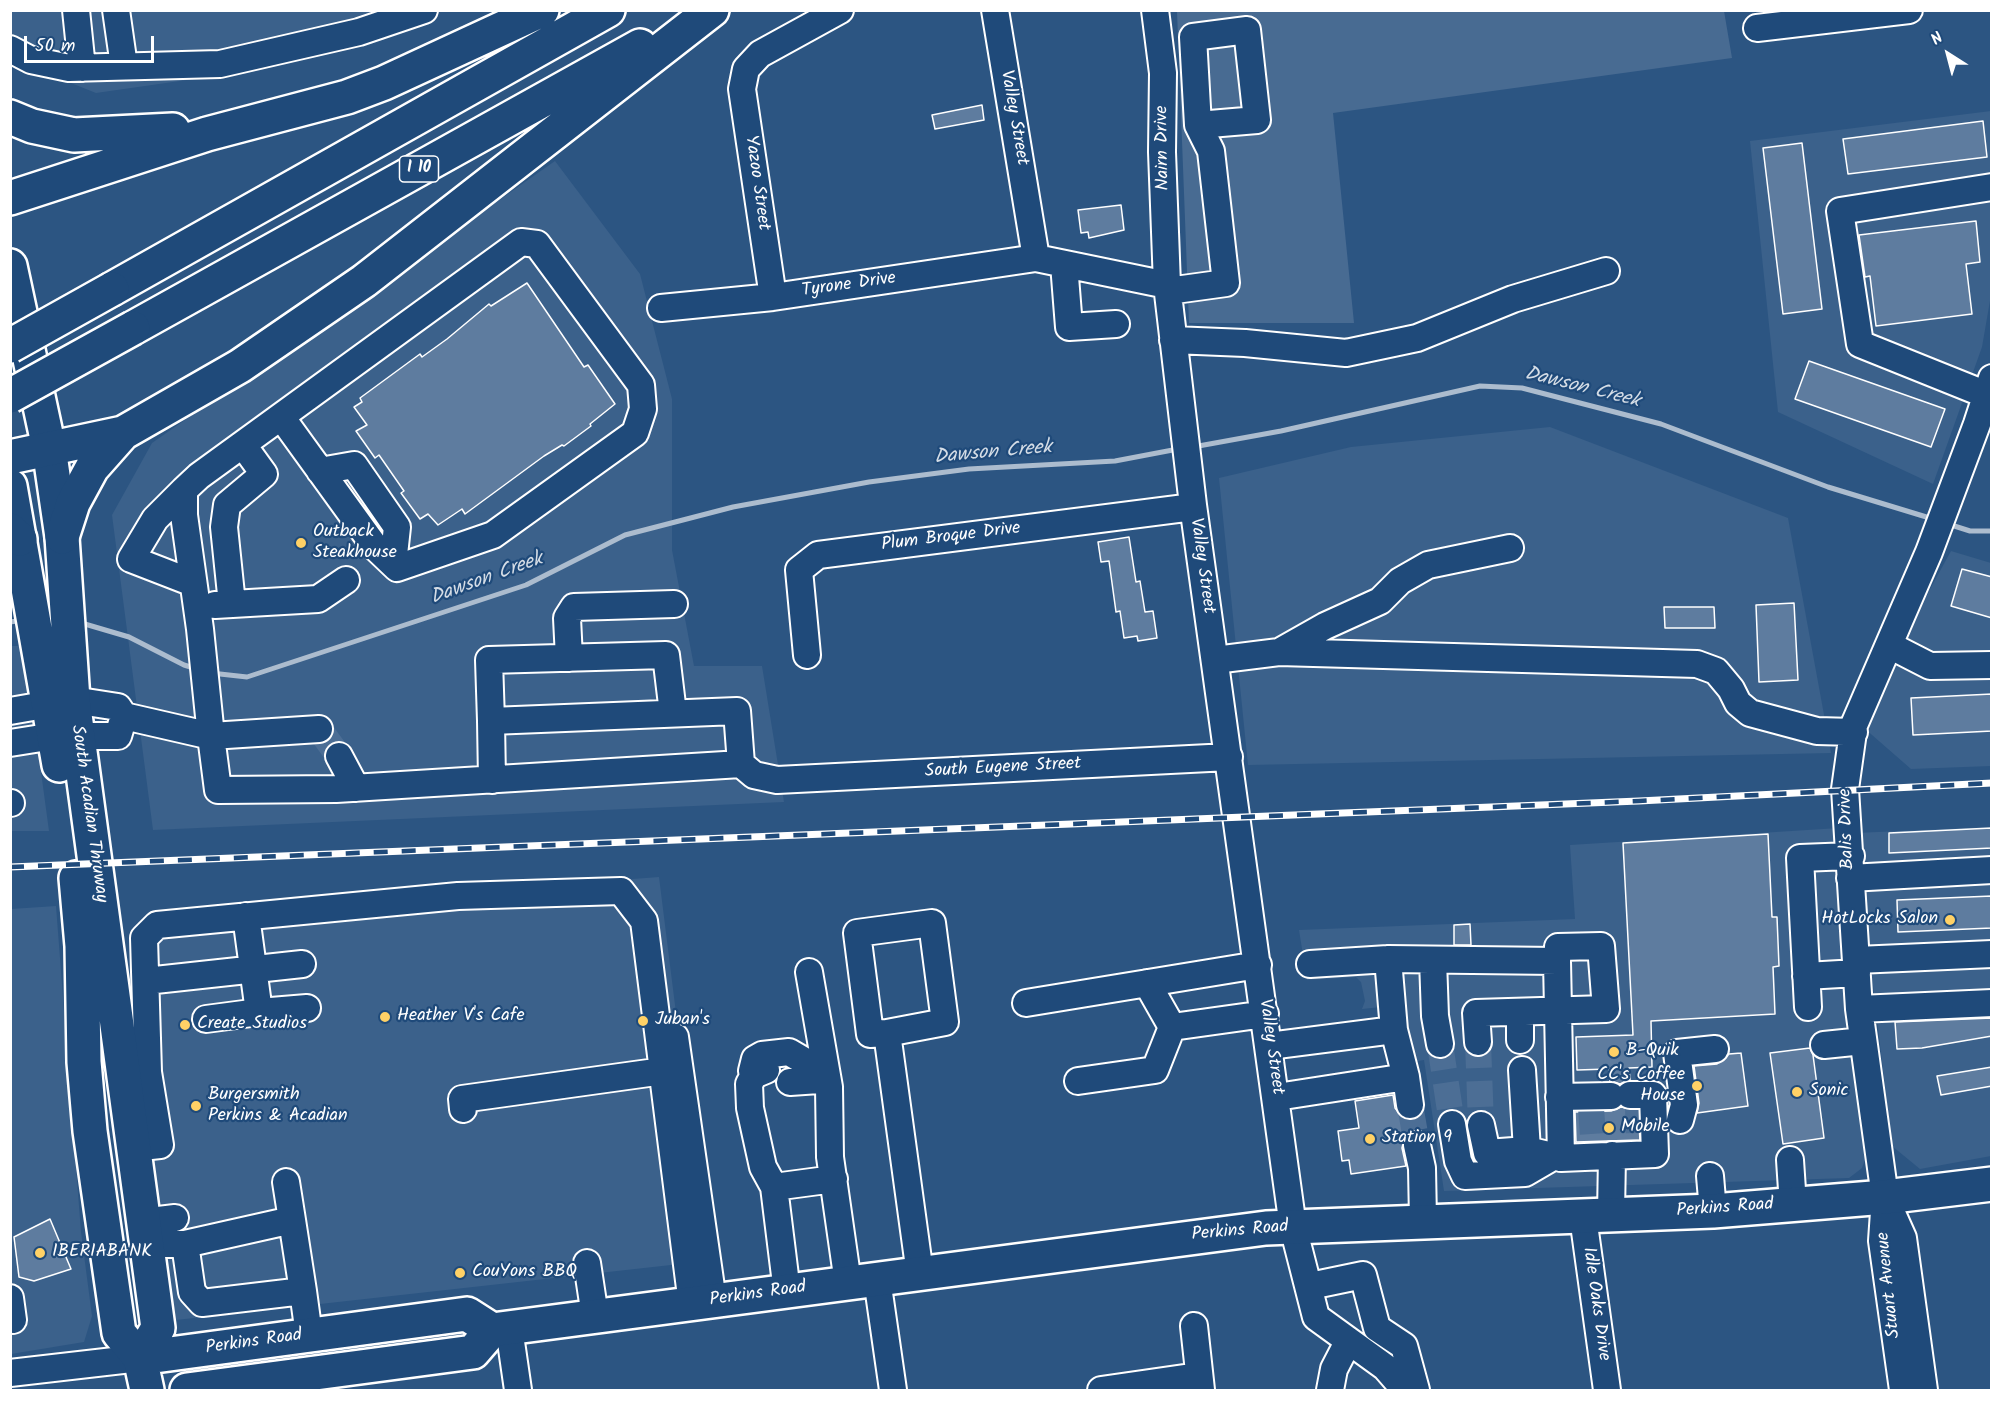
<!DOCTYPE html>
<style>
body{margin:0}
#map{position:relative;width:2002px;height:1401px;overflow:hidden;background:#2c5582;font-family:Kalam,sans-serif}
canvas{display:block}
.frame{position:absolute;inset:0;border:12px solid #fff;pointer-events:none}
.north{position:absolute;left:1918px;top:24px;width:60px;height:60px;-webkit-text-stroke:4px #1f4a7a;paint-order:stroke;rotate:324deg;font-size:16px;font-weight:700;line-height:24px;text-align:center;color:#fff}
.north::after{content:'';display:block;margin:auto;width:21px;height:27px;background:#fff;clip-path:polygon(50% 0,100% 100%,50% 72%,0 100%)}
.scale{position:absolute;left:24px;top:36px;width:130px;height:27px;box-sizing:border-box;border:3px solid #fff;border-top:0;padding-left:8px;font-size:18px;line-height:21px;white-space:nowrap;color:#fff;-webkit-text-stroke:4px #1f4a7a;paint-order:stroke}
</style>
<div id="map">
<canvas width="2002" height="1401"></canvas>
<div class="frame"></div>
<div class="north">N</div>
<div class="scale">50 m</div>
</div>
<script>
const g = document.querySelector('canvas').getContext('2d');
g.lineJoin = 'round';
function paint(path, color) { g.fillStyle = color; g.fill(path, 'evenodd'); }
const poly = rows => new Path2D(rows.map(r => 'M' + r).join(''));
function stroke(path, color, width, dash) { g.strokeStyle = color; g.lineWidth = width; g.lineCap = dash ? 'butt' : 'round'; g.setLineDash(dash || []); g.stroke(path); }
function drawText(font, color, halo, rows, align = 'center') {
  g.font = font + ' Kalam,sans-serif'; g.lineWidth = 4.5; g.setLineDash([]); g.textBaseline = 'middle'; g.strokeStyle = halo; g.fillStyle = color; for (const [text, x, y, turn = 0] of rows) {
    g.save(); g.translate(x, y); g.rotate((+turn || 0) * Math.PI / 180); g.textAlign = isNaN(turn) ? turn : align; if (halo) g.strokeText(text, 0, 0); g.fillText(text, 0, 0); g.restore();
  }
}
const built = poly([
 [11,11,437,11,356,47,215,76,96,93,11,59],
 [1991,111,1991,295,1982,347,1933,484,1778,412,1750,141],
 [555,161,640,274,672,399,672,550,694,666,762,666,784,802,153,830,112,515,152,443],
 [1550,427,1788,518,1831,753,1248,765,1219,478,1351,447],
 [1951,551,1991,563,1991,766,1911,769,1864,728,1891,660],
 [11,646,24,646,49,831,11,831],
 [1991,827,1991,1156,1920,1169,1892,1146,1855,833],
 [1839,828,1849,1014,1866,1157,1862,1168,1849,1178,1444,1191,1424,1060,1412,1062,1401,1005,1362,1009,1365,1001,1361,982,1356,977,1307,980,1299,930,1575,919,1570,845],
 [659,877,707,1261,176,1320,138,1118,148,916],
 [56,906,81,1232,92,1316,84,1342,11,1354,11,909]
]);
const green = poly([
 [1177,11,1724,11,1732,58,1333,113,1354,323,1189,323]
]);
const stream = poly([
 [1193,447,1281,431,1480,386,1522,388,1661,424,1828,487,1933,519],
 [1948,524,1970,531,1992,531],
 [10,622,24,620],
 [78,622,129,637,184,665,197,669],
 [211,673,247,677,526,585,625,535,733,507,869,482,969,469,1115,461,1178,449]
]);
const building = poly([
 [982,105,984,120,935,129,932,115,982,105],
 [1983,121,1987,157,1848,174,1843,139,1983,121],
 [1802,143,1822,309,1783,314,1763,148,1802,143],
 [1121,205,1124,230,1089,238,1088,232,1081,233,1078,210,1121,205],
 [1976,221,1980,262,1966,264,1972,314,1876,326,1870,276,1865,277,1859,235,1976,221],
 [527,283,584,367,588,365,615,404,590,424,591,426,564,446,562,445,544,456,465,514,462,509,438,525,428,514,420,519,401,493,404,491,379,455,375,458,356,431,367,425,354,407,362,402,360,398,420,354,422,357,447,339,489,304,491,306,527,283],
 [1809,361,1945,409,1931,447,1795,399,1809,361],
 [1129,537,1136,582,1140,581,1145,612,1153,611,1157,638,1138,641,1137,636,1124,638,1120,611,1116,612,1109,561,1101,562,1098,542,1129,537],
 [1962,569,1992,577,1992,618,1951,606,1962,569],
 [1794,603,1798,680,1759,682,1756,605,1794,603],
 [1664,607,1714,607,1715,628,1665,628,1664,607],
 [1992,694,1992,731,1913,735,1911,698,1992,694],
 [1992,828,1992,848,1889,853,1889,833,1992,828],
 [1768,834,1772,917,1777,917,1779,966,1773,967,1775,1014,1651,1021,1652,1067,1629,1068,1630,1080,1620,1084,1610,1081,1609,1069,1577,1070,1576,1037,1633,1035,1623,843,1768,834],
 [1992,896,1992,928,1898,932,1897,900,1992,896],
 [1470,924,1471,945,1454,945,1454,925,1470,924],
 [1992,1018,1992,1036,1922,1048,1897,1049,1895,1022,1992,1018],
 [1810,1048,1813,1055,1824,1138,1783,1144,1770,1053,1810,1048],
 [1741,1053,1748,1106,1697,1113,1699,1103,1694,1066,1717,1064,1729,1054,1741,1053],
 [1992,1067,1992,1086,1941,1095,1937,1076,1992,1067],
 [1393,1095,1395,1108,1403,1118,1405,1136,1402,1148,1406,1166,1351,1174,1349,1160,1342,1161,1338,1131,1359,1128,1355,1101,1393,1095],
 [1621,1107,1638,1110,1640,1140,1576,1142,1575,1112,1611,1111,1621,1107],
 [50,1219,71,1269,34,1281,19,1277,14,1237,50,1219]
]);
const minorTunnel = poly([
 [319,729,339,756],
 [1478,1042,1481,1125],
 [1440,1044,1452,1124],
 [1410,1105,1417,1145],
 [1638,1107,1639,1148],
 [1591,1108,1594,1150]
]);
const minor = poly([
 [76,10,82,68],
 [116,10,124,66],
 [995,10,1036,258,1167,285,1193,505,1293,1227,1316,1317,1385,1367,1405,1390],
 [1155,10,1163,73,1162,152,1167,285],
 [1757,28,1909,10],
 [10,49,31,60,69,68,220,64,359,32,424,10],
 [1064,264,1069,327,1116,324],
 [1168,291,1226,283,1211,151,1198,125,1193,37,1247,30,1257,120,1198,125],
 [773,297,742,89,746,69,760,54,840,10],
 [661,308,773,297,1036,258],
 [1173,340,1245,343,1346,353,1417,338,1513,299,1606,271],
 [1987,395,1860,344,1840,211,1992,187],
 [282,418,376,548,397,568,493,535,635,433,643,409,641,385,537,244,521,242,199,476,184,490,184,515,200,629,211,736,319,729],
 [320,471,354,465,397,527,393,564],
 [184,490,155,519,131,559,193,583],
 [232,604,224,527,227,505,264,474,243,445],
 [215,605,318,599,346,580],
 [1889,645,1930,666,1992,665],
 [1279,652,1325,626,1380,601,1400,581,1428,565,1510,548],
 [807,655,799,570,818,555,1193,507],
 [569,658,567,618,574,607,674,604],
 [1215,660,1279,652,1697,664,1716,671,1731,689,1738,703,1750,713,1817,731,1854,732],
 [10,711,73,700,118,707,124,716,211,736,218,790,336,789,741,764,754,775,777,780,1229,757],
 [491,721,489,660,666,655,673,713],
 [10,743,54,736,118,736,124,716],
 [339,756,356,788],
 [492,780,491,721,737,711,741,764],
 [10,803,11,803],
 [1850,878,1992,870],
 [1433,960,1435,1016,1440,1044],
 [1857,960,1992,954],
 [1310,964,1388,959],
 [809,972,829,1087,830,1157,848,1283],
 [1806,976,1857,973],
 [146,981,302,964],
 [1147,983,1172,1027,1265,1014],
 [1026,1003,1258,965],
 [1808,1007,1800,858,1851,856],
 [1859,1009,1992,1003],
 [259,1012,307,1008],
 [1520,1012,1520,1040],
 [206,1019,259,1012,246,916],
 [887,1033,945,1022,932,923,857,933,870,1034,887,1033,920,1274],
 [675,1037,713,1301],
 [1478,1042,1476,1013,1606,1009,1601,946,1558,947,1557,961],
 [1824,1045,1863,1041],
 [1269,1046,1394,1030,1388,959,1557,961,1561,1158],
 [766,1070,754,1075,749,1084,750,1108,763,1167,774,1187,787,1292],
 [1522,1070,1527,1150],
 [752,1071,755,1059,762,1055,789,1052,806,1062,819,1080],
 [1406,1077,1410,1105],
 [1078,1081,1155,1070,1172,1027],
 [790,1082,819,1080],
 [664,1083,692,1304],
 [1277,1097,1406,1077,1394,1030],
 [1559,1097,1611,1096],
 [1680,1120,1684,1105,1677,1053,1715,1049],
 [1452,1124,1458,1161,1465,1176,1525,1173,1556,1155],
 [1481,1125,1487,1153,1527,1150,1561,1158,1655,1154,1653,1095,1630,1095],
 [1417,1145,1422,1168,1423,1220],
 [132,1148,160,1145,148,1072,144,938,157,925,458,896,621,891,644,921,663,1071,462,1099,463,1109],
 [1790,1160,1793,1205],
 [1710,1176,1713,1211],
 [286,1182,292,1220],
 [774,1187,834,1179],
 [1886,1200,1903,1238,1924,1390],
 [1611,1215,1612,1155],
 [1583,1217,1607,1390],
 [142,1222,175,1218],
 [146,1244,185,1244,292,1220,303,1291],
 [185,1244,192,1292,202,1303,303,1291,309,1335],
 [587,1263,595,1316],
 [877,1279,893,1390],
 [1310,1286,1363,1275,1377,1328,1404,1346,1416,1390],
 [10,1298,13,1320],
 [1194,1326,1201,1390],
 [509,1328,518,1390],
 [10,1373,140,1358],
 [1101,1390,1198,1376],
 [1330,1390,1334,1369,1348,1342],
 [1903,1390,1882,1241,1885,1197,1859,1009,1845,789,1854,725,1929,552,1977,424,1992,378]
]);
const major = poly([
 [10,266,49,448,62,537,73,700,158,1328,140,1358],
 [10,486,59,765],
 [76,878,82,946,84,1062,90,1131,119,1333,140,1358,147,1390],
 [140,1358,467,1314,492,1330,1266,1228,1713,1211,1885,1197,1992,1184],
 [187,1390,473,1352,492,1330]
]);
const highway = poly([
 [10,117,32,126,74,135,173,130],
 [10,198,207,134,347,97,384,83,542,10],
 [112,289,608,10],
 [133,328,640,46],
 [10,457,123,433,240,366,364,281,712,10],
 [10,530,20,539],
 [62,537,73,503,92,468,123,433]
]);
const rail = poly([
 [10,867,1639,801,1992,783]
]);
const highwayBridge = poly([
 [10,346,112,289],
 [10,396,133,328]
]);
const markers = [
 [301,543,6,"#ffd166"],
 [1950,920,6,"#ffd166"],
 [385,1017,6,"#ffd166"],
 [643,1021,6,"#ffd166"],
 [185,1025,6,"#ffd166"],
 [1614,1052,6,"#ffd166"],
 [1697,1086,6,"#ffd166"],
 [1797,1092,6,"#ffd166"],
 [196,1106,6,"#ffd166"],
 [1609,1128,6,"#ffd166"],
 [1370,1139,6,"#ffd166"],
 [40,1253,6,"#ffd166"],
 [460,1273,6,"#ffd166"]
];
const shields = [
 [419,169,39]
];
const shieldNames = [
 ["I 10",419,169]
];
const streetNames = [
 ["Valley Street",1013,118,80],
 ["Nairn Drive",1164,148,-91],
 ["Yazoo Street",756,183,82],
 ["Tyrone Drive",849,286,-8],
 ["Plum Broque Drive",951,538,-7],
 ["Valley Street",1201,566,82],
 ["South Eugene Street",1003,769,-3],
 ["South Acadian Thruway",88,814,82],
 ["Balis Drive",1848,829,-92],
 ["Valley Street",1270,1047,82],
 ["Perkins Road",1725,1209,-4],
 ["Perkins Road",1240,1232,-5],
 ["Stuart Avenue",1890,1285,-96],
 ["Perkins Road",758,1295,-8],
 ["Idle Oaks Drive",1595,1304,82],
 ["Perkins Road",254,1343,-8]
];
const poiNames = [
 ["Outback",313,533],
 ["Steakhouse",313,554],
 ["HotLocks Salon",1938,920,"right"],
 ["Heather V's Cafe",397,1017],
 ["Juban's",655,1021],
 ["Create Studios",197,1025],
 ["B-Quik",1626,1052],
 ["CC's Coffee",1685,1076,"right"],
 ["House",1685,1097,"right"],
 ["Sonic",1809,1092],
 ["Burgersmith",208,1096],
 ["Perkins & Acadian",208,1117],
 ["Mobile",1621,1128],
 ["Station 9",1382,1139],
 ["IBERIABANK",52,1253],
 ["CouYons BBQ",472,1273]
];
const waterNames = [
 ["Dawson Creek",1582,389,14],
 ["Dawson Creek",993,454,-5],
 ["Dawson Creek",487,580,-20]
];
paint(built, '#3b618b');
paint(green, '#486b92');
stroke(stream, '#acbcce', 5);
paint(building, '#5e7c9f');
stroke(building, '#fff', 1.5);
stroke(minorTunnel, '#4c6e95', 26, [26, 13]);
stroke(minor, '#fff', 30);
stroke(major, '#fff', 38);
stroke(highway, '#fff', 38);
stroke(minor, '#1f4a7a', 26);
stroke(major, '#1f4a7a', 33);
stroke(highway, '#1f4a7a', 33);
stroke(rail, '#fff', 7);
stroke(rail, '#1f4a7a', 4.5, [14]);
stroke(highwayBridge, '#fff', 38, []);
stroke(highwayBridge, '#1f4a7a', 33);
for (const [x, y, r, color] of markers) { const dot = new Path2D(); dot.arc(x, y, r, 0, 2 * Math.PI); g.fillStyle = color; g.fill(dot); stroke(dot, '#1f4a7a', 2); }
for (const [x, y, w] of shields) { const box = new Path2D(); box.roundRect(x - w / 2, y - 13, w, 26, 4.5); g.fillStyle = '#1f4a7a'; g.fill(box); stroke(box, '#fff', 1.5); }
drawText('bold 16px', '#fff', null, shieldNames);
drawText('18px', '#fff', '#1f4a7a', streetNames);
drawText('18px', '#fff', '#1f4a7a', poiNames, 'left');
drawText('italic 20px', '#d5dde6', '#1f4a7a', waterNames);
</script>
